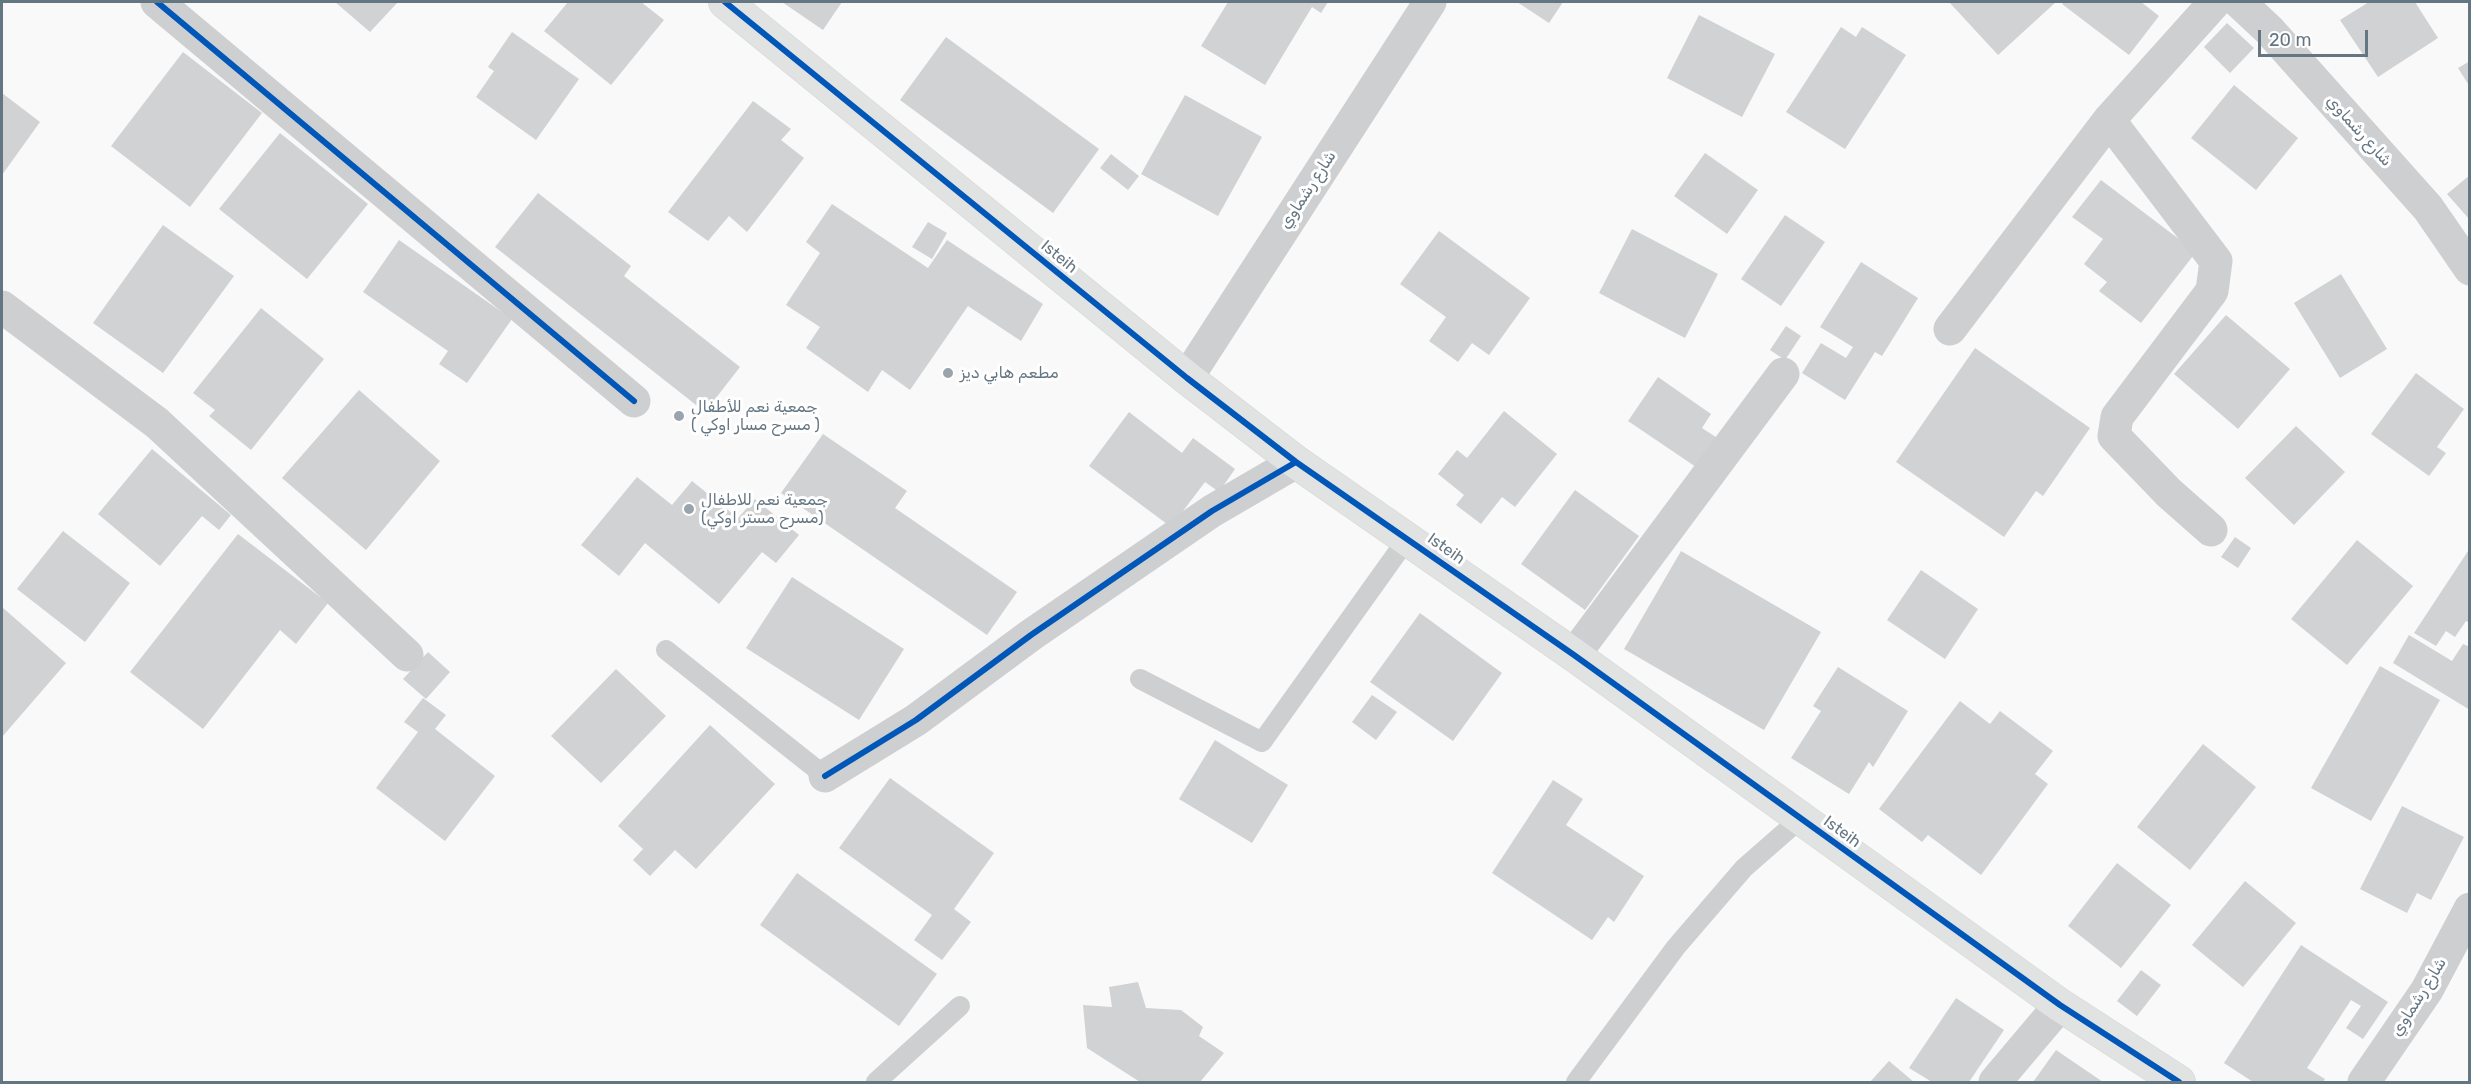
<!DOCTYPE html>
<meta charset="utf-8">
<style>
body{margin:0}
#map{position:relative;width:2471px;height:1084px;overflow:hidden;background:#f9f9f9;font-family:Rubik,sans-serif}
canvas{display:block}
.frame{position:absolute;inset:0;border:3px solid #657683;pointer-events:none}
.scale{position:absolute;left:2258px;top:30px;width:110px;height:27px;box-sizing:border-box;border:3px solid #657683;border-top:0;padding-left:8px;font-size:18px;line-height:21px;white-space:nowrap;color:#657683;-webkit-text-stroke:4px #fff;paint-order:stroke}
</style>
<div id="map">
<canvas width="2471" height="1084"></canvas>
<div class="frame"></div>
<div class="scale">20 m</div>
</div>
<script>
const g = document.querySelector('canvas').getContext('2d');
g.lineJoin = 'round';
function paint(path, color) { g.fillStyle = color; g.fill(path, 'evenodd'); }
const poly = rows => new Path2D(rows.map(r => 'M' + r).join(''));
function stroke(path, color, width, dash) { g.strokeStyle = color; g.lineWidth = width; g.lineCap = dash ? 'butt' : 'round'; g.setLineDash(dash || []); g.stroke(path); }
function drawText(font, color, halo, rows, align = 'center') {
  g.font = font + ' Rubik,Cairo,sans-serif'; g.lineWidth = 6; g.setLineDash([]); g.textBaseline = 'middle'; g.strokeStyle = halo; g.fillStyle = color; for (const [text, x, y, turn = 0] of rows) {
    g.save(); g.translate(x, y); g.rotate((+turn || 0) * Math.PI / 180); g.textAlign = isNaN(turn) ? turn : align; if (halo) g.strokeText(text, 0, 0); g.fillText(text, 0, 0); g.restore();
  }
}
const building = poly([
 [335,2,398,2,370,32],
 [568,2,641,2,664,20,611,85,544,31],
 [782,2,842,2,823,30],
 [1228,2,1328,2,1321,13,1312,7,1265,85,1201,46],
 [1517,2,1563,2,1549,23],
 [1949,2,2056,2,1998,55],
 [2064,2,2141,2,2159,16,2129,55,2062,4],
 [2369,2,2415,2,2438,38,2378,77,2340,20],
 [1699,15,1775,54,1742,117,1667,78],
 [2227,23,2254,48,2230,73,2204,47],
 [1841,27,1856,37,1862,27,1906,55,1845,149,1786,112],
 [512,32,579,79,536,140,476,97,494,71,488,67],
 [946,37,1099,149,1053,213,900,100],
 [183,52,262,113,190,207,111,146],
 [2470,61,2470,87,2458,68],
 [2234,85,2298,138,2256,190,2191,138],
 [2,93,40,122,2,175],
 [1185,95,1262,137,1218,216,1141,174],
 [753,101,791,129,781,140,804,158,747,232,729,216,708,241,668,212],
 [280,133,368,204,307,279,219,209],
 [1705,153,1758,190,1727,234,1674,196],
 [1111,154,1139,176,1128,190,1100,168],
 [2470,175,2470,220,2447,194],
 [2101,180,2196,252,2141,323,2099,291,2107,282,2084,264,2103,239,2072,217],
 [538,193,631,266,624,276,740,367,705,412,495,247],
 [832,204,928,268,947,240,1043,304,1021,341,968,306,910,390,882,370,868,392,806,348,820,327,786,305,820,253,806,242],
 [1785,215,1825,242,1781,306,1741,279],
 [928,222,947,233,932,259,912,247],
 [163,225,234,276,163,373,93,323],
 [1632,229,1718,274,1685,338,1599,293],
 [1439,231,1530,298,1489,355,1472,343,1458,362,1429,341,1446,317,1400,284],
 [399,240,512,319,467,383,439,364,448,351,363,292],
 [1861,262,1918,298,1882,356,1875,352,1845,400,1802,373,1821,343,1846,358,1853,347,1820,327],
 [2341,274,2387,349,2340,378,2294,303],
 [261,308,324,359,251,450,209,416,215,410,193,393],
 [2226,315,2290,369,2238,429,2174,374],
 [1786,326,1801,336,1785,360,1770,350],
 [1975,348,2090,428,2043,496,2036,491,2004,537,1896,462],
 [2416,373,2464,409,2437,447,2446,453,2429,476,2371,434],
 [1658,377,1711,414,1702,428,1719,439,1699,469,1628,421],
 [359,390,440,461,366,550,282,478],
 [1504,411,1557,454,1515,507,1502,497,1481,524,1456,505,1464,495,1438,474,1457,450,1467,458],
 [1129,412,1182,453,1193,438,1235,469,1219,492,1205,482,1171,527,1089,466],
 [2296,426,2345,472,2294,525,2245,478],
 [823,434,907,491,895,508,1017,592,987,635,781,493],
 [152,449,231,515,219,530,202,516,160,566,98,514],
 [637,477,672,505,692,481,738,518,755,499,799,535,776,563,762,552,719,604,645,543,619,576,581,545],
 [1575,490,1639,536,1585,610,1521,564],
 [63,531,130,583,85,642,17,589],
 [238,534,328,603,296,644,280,630,203,729,130,672],
 [2235,537,2251,548,2238,568,2221,557],
 [2357,540,2413,586,2347,665,2291,619],
 [2470,548,2470,623,2466,621,2455,637,2446,631,2436,646,2414,633],
 [1681,551,1821,632,1764,730,1624,649],
 [1921,570,1978,609,1945,659,1887,620],
 [792,577,904,649,859,720,746,648],
 [2,607,66,663,2,737],
 [1420,613,1502,673,1453,741,1370,682],
 [2409,635,2452,661,2463,644,2470,647,2470,710,2393,663],
 [428,652,450,672,426,699,403,679],
 [2380,666,2440,700,2371,821,2311,788],
 [1838,667,1908,711,1873,767,1869,762,1849,794,1791,758,1821,711,1813,706],
 [616,669,666,716,601,783,551,736],
 [1372,695,1397,712,1376,740,1352,722],
 [423,698,446,715,435,729,495,776,445,841,376,788,418,732,404,722],
 [1960,701,1990,724,2000,711,2053,751,2035,774,2048,784,1981,875,1928,835,1922,842,1879,809],
 [710,725,775,784,696,869,675,850,650,876,633,860,643,849,618,826],
 [1215,740,1288,785,1252,843,1179,799],
 [2203,744,2256,787,2190,870,2137,827],
 [890,778,994,853,954,909,971,922,942,960,914,940,932,915,839,848],
 [1553,780,1583,799,1566,825,1644,876,1614,922,1608,917,1592,940,1492,873],
 [2402,806,2464,837,2431,900,2417,893,2407,913,2360,889],
 [2117,863,2171,905,2121,968,2068,926],
 [797,873,937,974,899,1026,760,925],
 [2245,881,2296,923,2243,987,2192,945],
 [2301,945,2388,1002,2363,1039,2346,1028,2361,1006,2351,1000,2307,1068,2325,1079,2323,1082,2253,1082,2224,1063],
 [2141,970,2161,985,2137,1016,2117,1001],
 [1138,982,1146,1008,1181,1010,1203,1027,1199,1036,1224,1053,1200,1082,1140,1082,1087,1048,1083,1005,1112,1007,1109,987],
 [1956,998,2004,1030,1969,1082,1932,1082,1909,1068],
 [2056,1050,2103,1082,2033,1082],
 [1889,1061,1914,1082,1870,1082]
]);
const lane = poly([
 [666,650,825,776],
 [1140,679,1262,742,1407,539],
 [876,1082,960,1006],
 [1576,1082,1676,947,1744,868,1800,819]
]);
const street = poly([
 [157,2,634,401],
 [2239,2,2269,30,2428,208,2470,269],
 [2109,120,2216,261,2212,291,2117,417,2114,436,2169,493,2211,530],
 [2,307,157,423,407,655],
 [1950,329,2109,120,2215,2],
 [1187,378,1430,2],
 [1574,655,1783,374],
 [825,776,916,720,1031,635,1212,511,1296,462],
 [1995,1082,2060,1005],
 [2364,1082,2427,990,2470,909]
]);
const secondary = poly([
 [725,2,1187,378,1296,462,1574,655,2060,1005,2179,1082]
]);
const cycleway = poly([
 [157,2,634,401],
 [725,2,1187,378,1296,462,1574,655,2060,1005,2179,1082],
 [825,776,916,720,1031,635,1212,511,1296,462]
]);
const markers = [
 [948,373,6,"#99a4ac"],
 [679,416,6,"#99a4ac"],
 [689,509,6,"#99a4ac"]
];
const streetNames = [
 ["شارع رشماوي",2359,131,48],
 ["شارع رشماوي",1308,190,-57],
 ["Isteih",1059,257,39],
 ["Isteih",1446,549,35],
 ["Isteih",1842,832,36],
 ["شارع رشماوي",2419,997,-58]
];
const poiNames = [
 ["مطعم هابي ديز",960,373],
 ["جمعية نعم للأطفال",691,407],
 ["( مسرح مسار اوكي )",691,425],
 ["جمعية نعم للاطفال",701,500],
 ["(مسرح مستر اوكي)",701,518]
];
paint(building, '#d0d2d3');
stroke(secondary, '#d5d6d7', 34);
stroke(lane, '#cecfd0', 20);
stroke(street, '#cecfd0', 33);
stroke(secondary, '#e1e2e2', 33);
stroke(cycleway, '#0057b8', 6);
for (const [x, y, r, color] of markers) { const dot = new Path2D(); dot.arc(x, y, r, 0, 2 * Math.PI); g.fillStyle = color; g.fill(dot); stroke(dot, '#fff', 2); }
drawText('16px', '#657683', '#fff', streetNames);
drawText('16px', '#657683', '#fff', poiNames, 'left');
</script>
